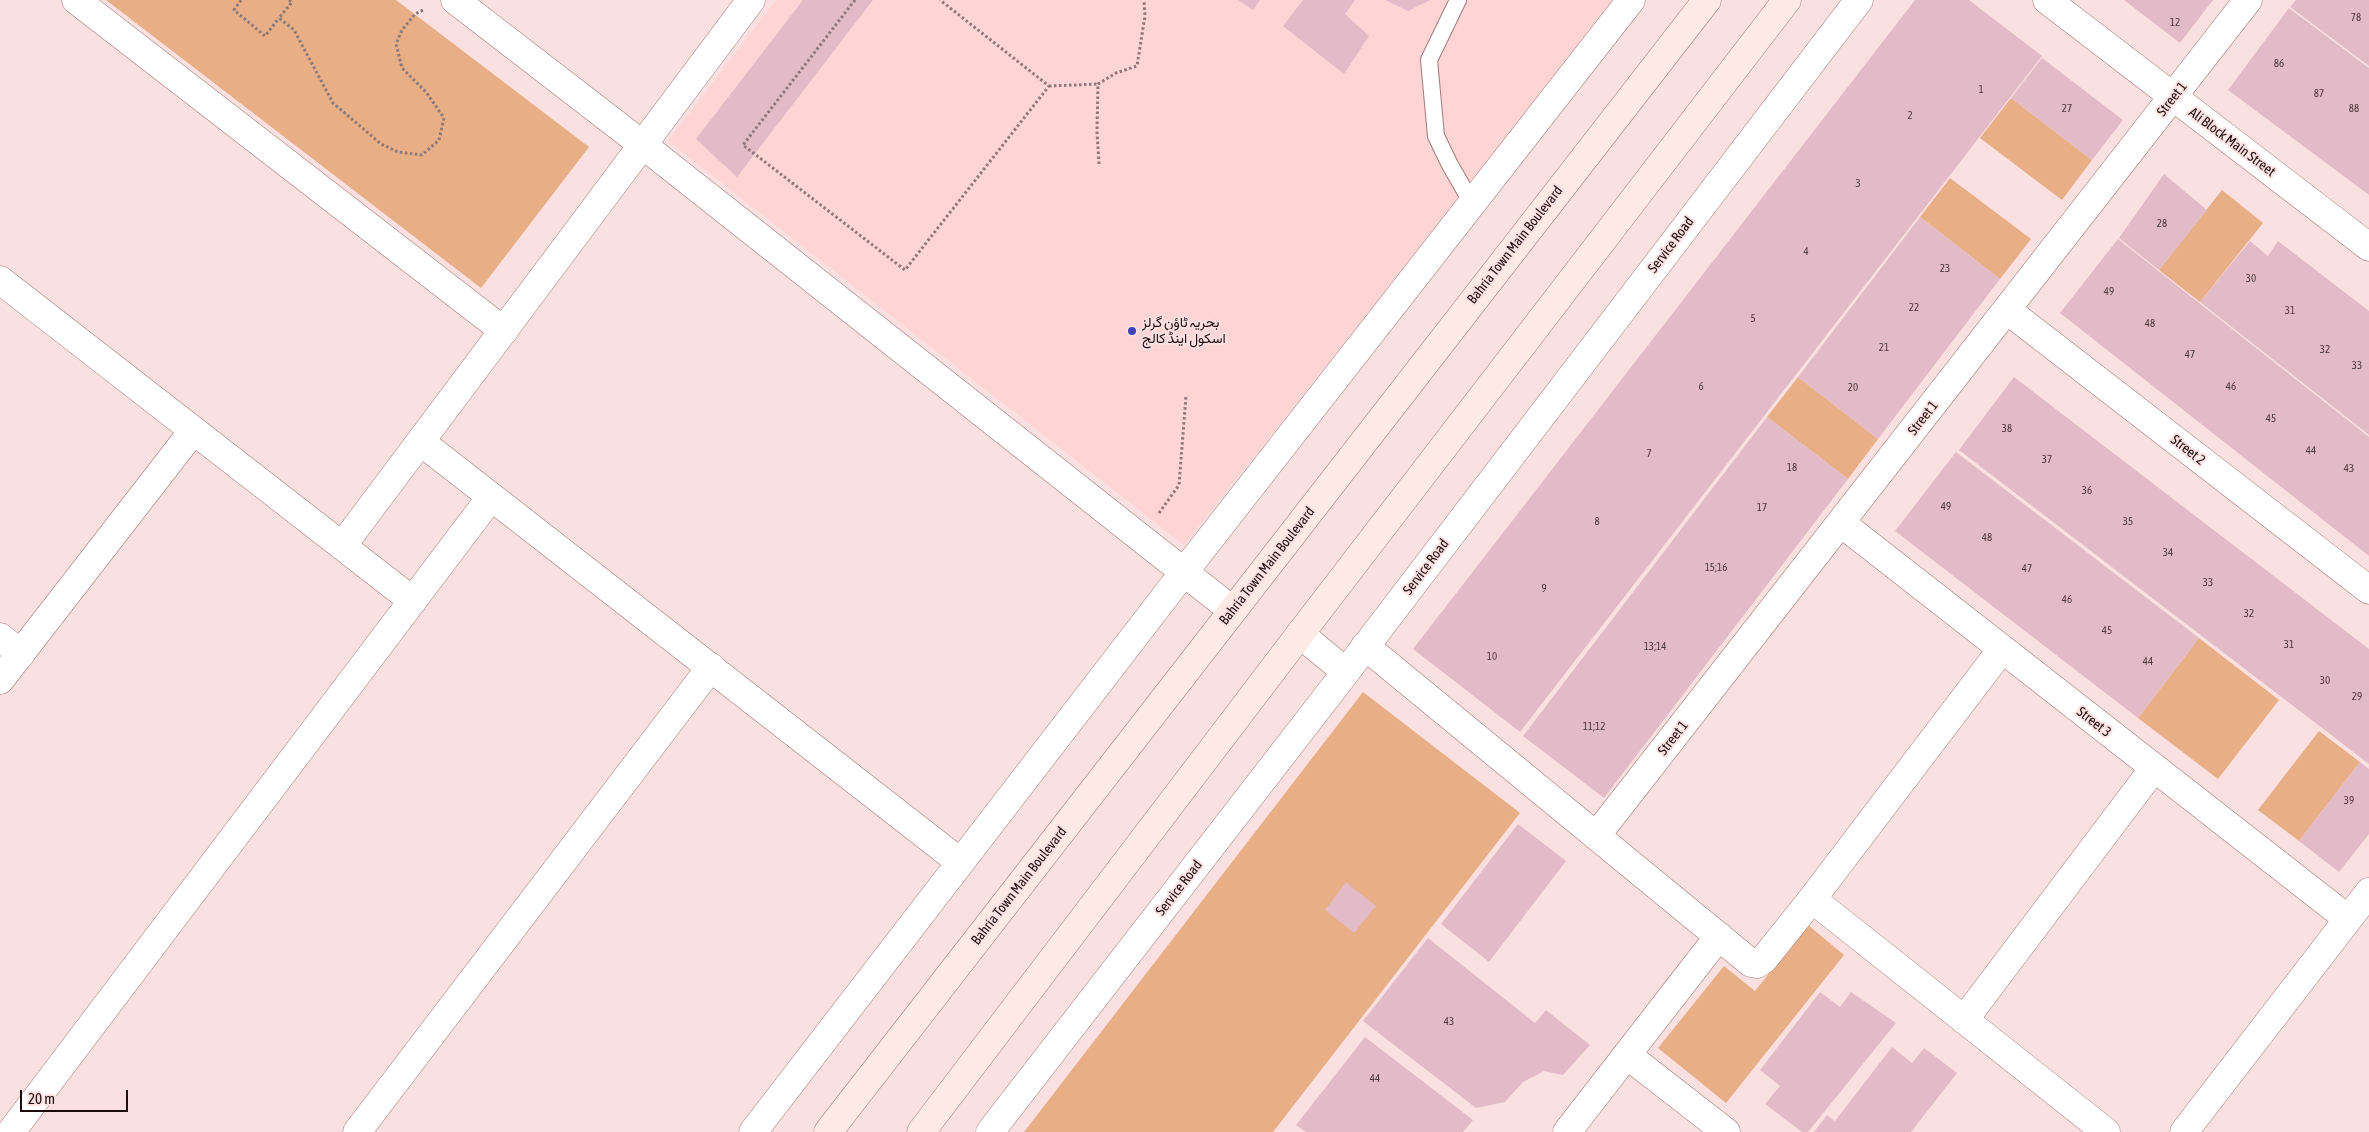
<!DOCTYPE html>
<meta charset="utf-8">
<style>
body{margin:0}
#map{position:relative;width:2369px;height:1132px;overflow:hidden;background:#fbe0e1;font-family:"Asap Condensed",sans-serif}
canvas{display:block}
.scale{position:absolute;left:20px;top:1090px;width:108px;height:22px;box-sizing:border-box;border:2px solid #1b0c0d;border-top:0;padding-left:6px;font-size:15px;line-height:18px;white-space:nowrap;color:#1b0c0d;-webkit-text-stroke:4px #fbe0e1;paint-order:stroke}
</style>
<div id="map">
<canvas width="2369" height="1132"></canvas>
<div class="scale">20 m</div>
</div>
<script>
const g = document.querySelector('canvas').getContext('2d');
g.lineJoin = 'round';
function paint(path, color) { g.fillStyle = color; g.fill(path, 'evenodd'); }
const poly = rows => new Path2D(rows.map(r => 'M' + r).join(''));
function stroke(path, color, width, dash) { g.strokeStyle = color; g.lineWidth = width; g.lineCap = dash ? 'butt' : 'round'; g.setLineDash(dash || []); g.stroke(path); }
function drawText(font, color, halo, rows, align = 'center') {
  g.font = font + ' "Asap Condensed",Vazirmatn,sans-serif'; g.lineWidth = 4; g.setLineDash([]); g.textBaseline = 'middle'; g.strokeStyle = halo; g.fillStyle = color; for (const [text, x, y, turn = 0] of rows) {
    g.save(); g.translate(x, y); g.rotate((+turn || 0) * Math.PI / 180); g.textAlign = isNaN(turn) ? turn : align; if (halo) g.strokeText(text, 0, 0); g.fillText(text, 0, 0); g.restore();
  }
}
const built = poly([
 [776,0,1616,0,1184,545,668,141]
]);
const green = poly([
 [106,0,396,0,589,147,481,288],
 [2011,98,2092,160,2062,200,1980,138],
 [1950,178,2031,239,2000,279,1920,217],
 [2222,190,2263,223,2200,302,2159,270],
 [1798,377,1878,439,1848,479,1767,417],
 [2199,638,2279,700,2218,779,2138,718],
 [1363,692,1520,813,1273,1132,1024,1132],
 [2319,731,2360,762,2299,841,2258,810],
 [1808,925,1844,955,1726,1103,1658,1048,1724,966,1755,991]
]);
const building = poly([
 [803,0,873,0,737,177,696,139],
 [1238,0,1260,0,1253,10],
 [1303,0,1355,0,1345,14,1369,36,1344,74,1283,26],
 [1385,0,1430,0,1408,11],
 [1915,0,1969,0,2042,56,1520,732,1413,649],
 [2124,0,2213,0,2180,43],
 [2296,0,2369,0,2369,66,2290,7],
 [2289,8,2369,68,2369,195,2228,90],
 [2042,58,2123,120,2092,160,2011,98],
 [2164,174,2207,210,2159,270,2119,238],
 [1920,217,2000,279,1878,439,1798,377],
 [2118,239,2369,437,2369,556,2060,313],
 [2250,241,2268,256,2278,241,2369,311,2369,435,2200,302],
 [2014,377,2369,649,2369,764,1959,450],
 [1767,417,1848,479,1604,798,1523,736],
 [1956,452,2199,638,2138,718,1895,531],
 [2360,762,2369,769,2369,834,2339,872,2299,841],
 [1518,824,1566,861,1489,962,1441,924],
 [1346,882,1376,906,1354,933,1325,910],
 [1428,938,1535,1023,1546,1010,1590,1045,1563,1075,1544,1071,1523,1082,1505,1102,1476,1108,1363,1021],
 [1820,992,1840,1007,1851,992,1896,1023,1808,1132,1802,1132,1765,1104,1780,1086,1760,1070],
 [1365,1037,1473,1120,1463,1132,1306,1132,1296,1125],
 [1892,1047,1912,1063,1924,1048,1957,1073,1911,1132,1814,1132,1827,1115,1835,1121]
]);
const path = poly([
 [241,0,234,10,265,36,279,18],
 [289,0,292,2,279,18,294,30,333,103,381,144,398,152,422,155,439,140,444,118,426,92,402,68,396,44,402,30,415,14,425,9],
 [855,0,743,145,905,270,1049,86,940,0],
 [1049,86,1098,84],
 [1099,164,1097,131,1098,84,1116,73,1137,66,1145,16,1144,0],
 [1159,513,1179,485,1186,396]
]);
const service = poly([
 [1458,0,1429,60,1436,136,1450,165,1472,203]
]);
const minor = poly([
 [76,0,504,331],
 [455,0,643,145,1232,610],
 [2047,0,2369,247],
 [0,280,413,601],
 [2007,310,2369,590],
 [421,442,960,862],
 [1841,523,2348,919],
 [342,546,751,0],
 [1300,634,1346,672],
 [0,637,21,654],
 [1365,646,1751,963,1757,964,1764,959,1812,899,2002,649],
 [0,680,193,431],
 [1596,836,2248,0],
 [1812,899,2106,1132],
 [1964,1020,2154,768],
 [1627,1055,1726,1132],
 [11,1132,491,497],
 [357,1132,711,667],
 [753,1132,1184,572,1631,0],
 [990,1132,1346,672,1859,0],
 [1567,1132,1719,936],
 [2184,1132,2369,892]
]);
const secondary = poly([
 [828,1132,1707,0],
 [921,1132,1300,634,1787,0]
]);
const markers = [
 [1132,331,5,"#3f43b8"]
];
const numberNames = [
 ["78",2356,18],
 ["12",2175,23],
 ["86",2279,64],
 ["1",1981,90],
 ["87",2319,94],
 ["27",2067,109],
 ["88",2354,109],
 ["2",1910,116],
 ["3",1858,184],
 ["28",2162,224],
 ["4",1806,252],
 ["23",1945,269],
 ["30",2251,279],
 ["49",2109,292],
 ["22",1914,308],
 ["31",2290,311],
 ["5",1753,319],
 ["48",2150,324],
 ["21",1884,348],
 ["32",2325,350],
 ["47",2190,355],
 ["33",2357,366],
 ["6",1701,387],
 ["46",2231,387],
 ["20",1853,388],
 ["45",2271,419],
 ["38",2007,429],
 ["44",2311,451],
 ["7",1649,454],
 ["37",2047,460],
 ["18",1792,468],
 ["43",2349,469],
 ["36",2087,491],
 ["49",1946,507],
 ["17",1762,508],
 ["8",1597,522],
 ["35",2128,522],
 ["48",1987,538],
 ["34",2168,553],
 ["15;16",1716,568],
 ["47",2027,569],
 ["33",2208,583],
 ["9",1544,589],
 ["46",2067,600],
 ["32",2249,614],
 ["45",2107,631],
 ["31",2289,645],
 ["13;14",1655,647],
 ["10",1492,657],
 ["44",2148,662],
 ["30",2325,681],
 ["29",2357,697],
 ["11;12",1594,727],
 ["39",2349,801],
 ["43",1449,1022],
 ["44",1375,1079]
];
const streetNames = [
 ["Street 1",2172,99,-52],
 ["Ali Block Main Street",2232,142,37],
 ["Bahria Town Main Boulevard",1515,245,-52],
 ["Service Road",1671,245,-53],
 ["Street 1",1923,418,-52],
 ["Street 2",2188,450,38],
 ["Bahria Town Main Boulevard",1267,566,-52],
 ["Service Road",1426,567,-53],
 ["Street 3",2094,722,38],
 ["Street 1",1673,738,-52],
 ["Bahria Town Main Boulevard",1019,886,-52],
 ["Service Road",1179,888,-52]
];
const poiNames = [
 ["بحریہ ٹاؤن گرلز",1142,323],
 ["اسکول اینڈ کالج",1142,339]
];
paint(built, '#fed4d5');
paint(green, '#e8ae85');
paint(building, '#e3bbc8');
stroke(service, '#a0797a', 18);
stroke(minor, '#a0797a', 29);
stroke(secondary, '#a0797a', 29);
stroke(path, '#8d7879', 3, [2.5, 2.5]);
stroke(service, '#fff', 16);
stroke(minor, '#fff', 28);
stroke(secondary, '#fdeae4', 28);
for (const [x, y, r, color] of markers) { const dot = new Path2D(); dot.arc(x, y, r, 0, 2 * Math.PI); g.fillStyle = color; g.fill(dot); stroke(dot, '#fbe0e1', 2); }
drawText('11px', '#4d383c', null, numberNames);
drawText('14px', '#1b0c0d', '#fbe0e1', streetNames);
drawText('14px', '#1b0c0d', '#fbe0e1', poiNames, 'left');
</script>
